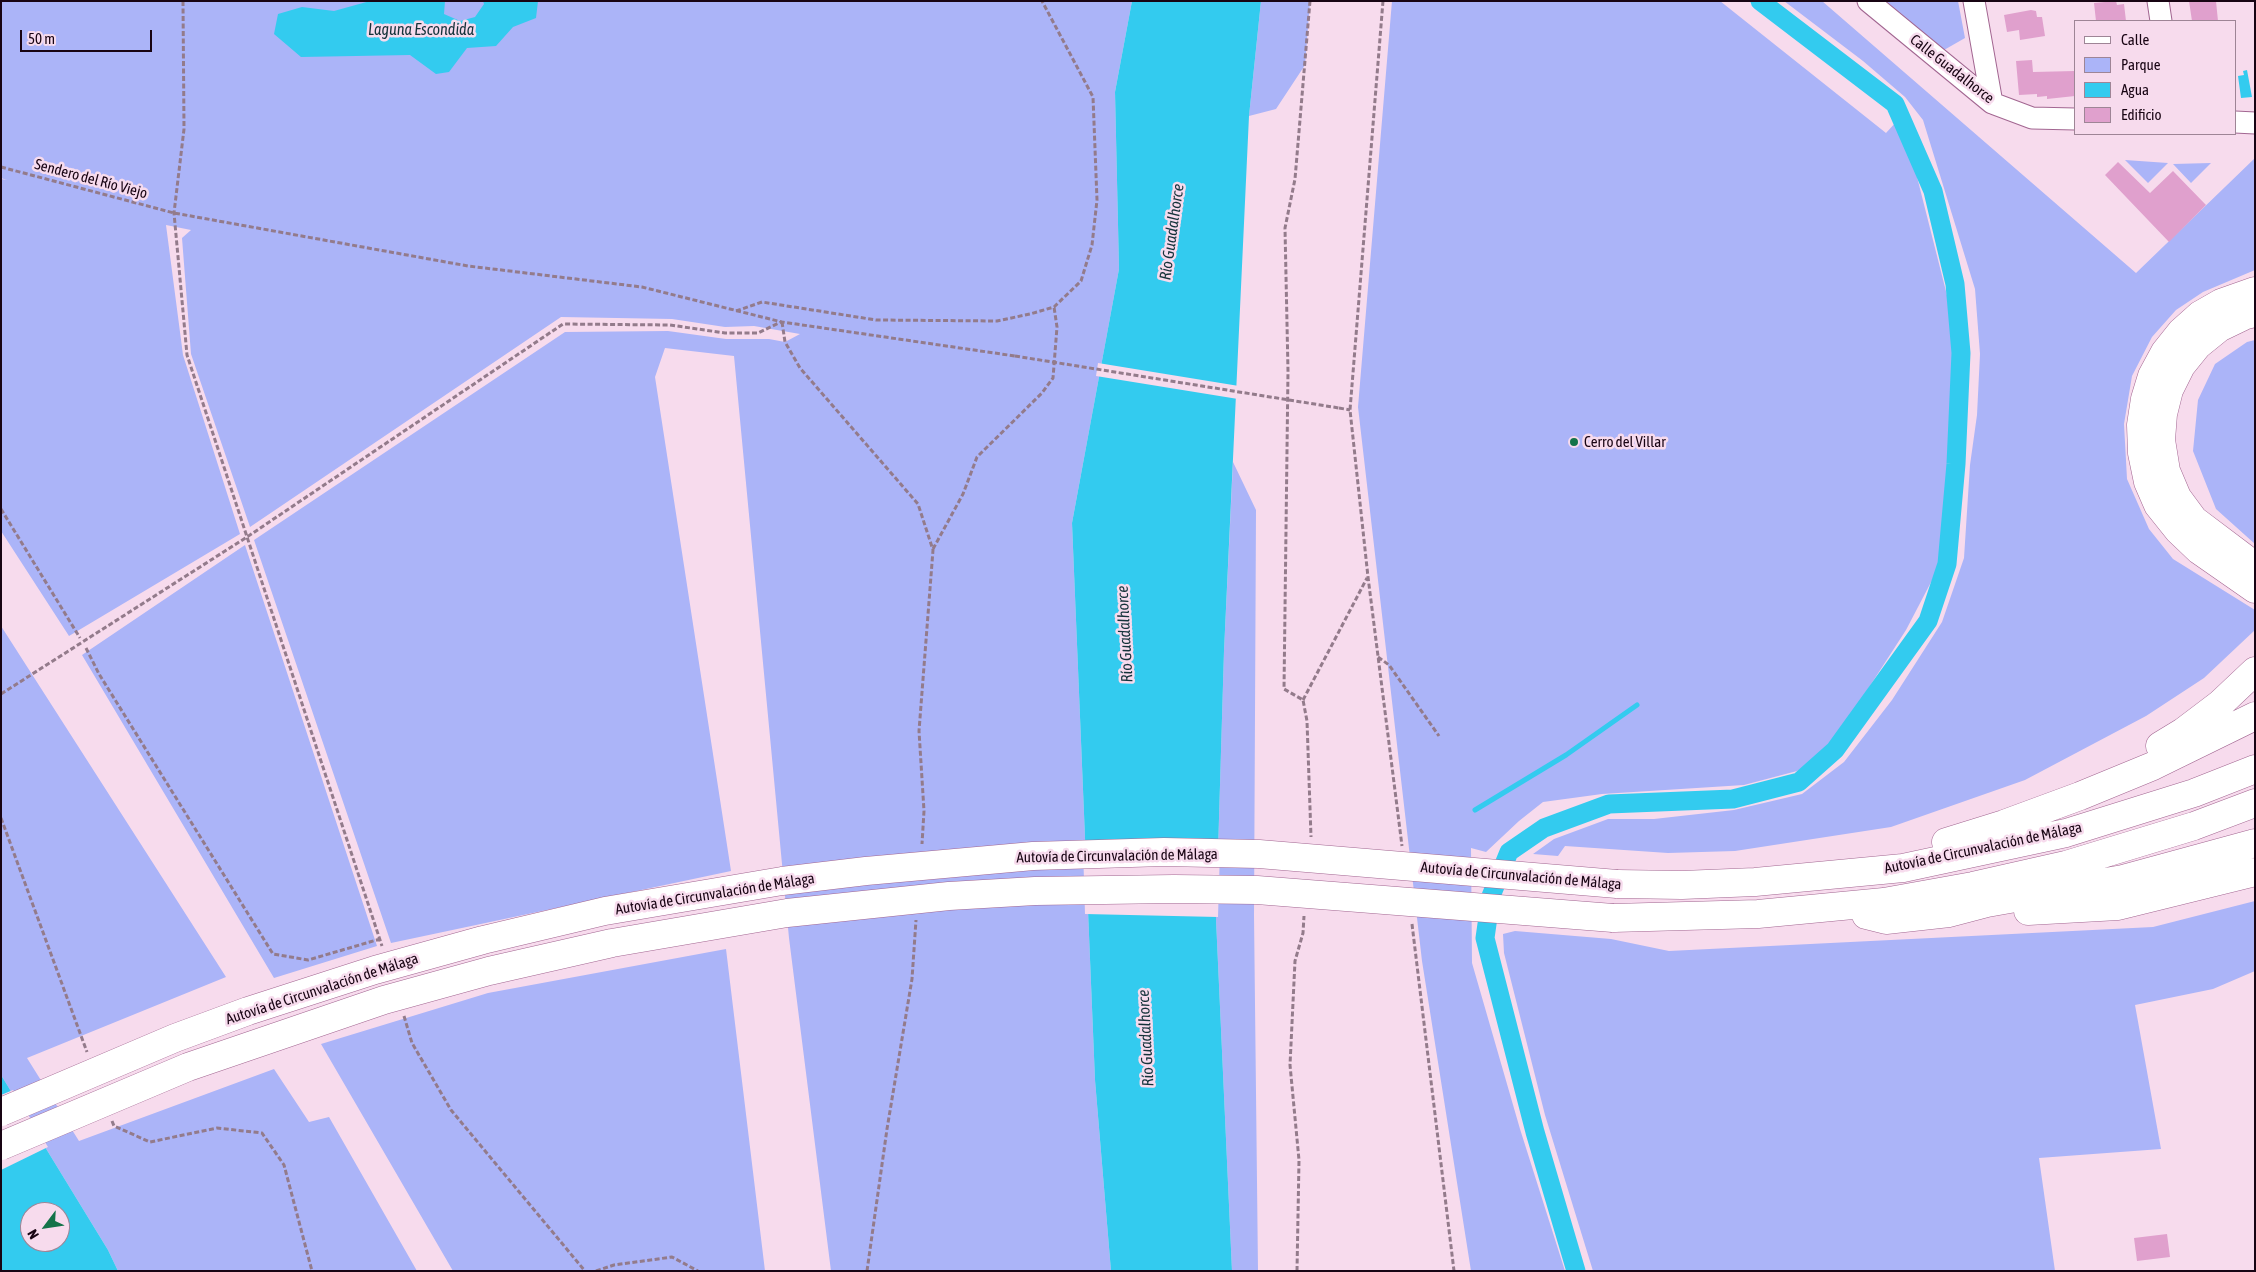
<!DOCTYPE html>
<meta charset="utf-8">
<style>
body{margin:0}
#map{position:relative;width:2256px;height:1272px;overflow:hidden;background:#f7dbed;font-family:"Asap Condensed",sans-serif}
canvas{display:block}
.frame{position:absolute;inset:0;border:2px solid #180413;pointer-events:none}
.legend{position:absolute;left:2074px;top:20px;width:162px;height:115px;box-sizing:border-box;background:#f7dbed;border:1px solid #9e8596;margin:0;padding:6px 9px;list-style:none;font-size:15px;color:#180413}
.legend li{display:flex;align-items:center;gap:10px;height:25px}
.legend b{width:25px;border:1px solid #9e8596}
.north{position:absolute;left:20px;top:1202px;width:50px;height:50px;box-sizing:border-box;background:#f7dbed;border:1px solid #9e8596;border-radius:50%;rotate:239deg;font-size:14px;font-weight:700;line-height:20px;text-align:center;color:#180413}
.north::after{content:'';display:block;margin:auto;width:18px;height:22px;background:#147349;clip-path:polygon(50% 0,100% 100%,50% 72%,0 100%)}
.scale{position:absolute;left:20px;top:30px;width:132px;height:22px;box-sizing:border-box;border:2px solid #180413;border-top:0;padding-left:6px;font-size:15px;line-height:18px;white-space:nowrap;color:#180413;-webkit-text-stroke:4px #f7dbed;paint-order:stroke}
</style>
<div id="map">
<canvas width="2256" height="1272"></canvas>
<div class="frame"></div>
<ul class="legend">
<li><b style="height:6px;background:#fff"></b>Calle</li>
<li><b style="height:14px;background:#abb4f8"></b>Parque</li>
<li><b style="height:14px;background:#33cbef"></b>Agua</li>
<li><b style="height:14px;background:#e0a0cd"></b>Edificio</li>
</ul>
<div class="north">N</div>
<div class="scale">50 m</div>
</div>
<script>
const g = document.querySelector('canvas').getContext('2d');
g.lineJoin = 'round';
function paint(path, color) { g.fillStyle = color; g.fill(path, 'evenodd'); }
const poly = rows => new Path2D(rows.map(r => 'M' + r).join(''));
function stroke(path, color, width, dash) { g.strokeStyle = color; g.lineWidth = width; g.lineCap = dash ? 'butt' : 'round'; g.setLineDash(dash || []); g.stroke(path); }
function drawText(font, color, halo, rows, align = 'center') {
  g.font = font + ' "Asap Condensed",sans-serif'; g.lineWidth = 5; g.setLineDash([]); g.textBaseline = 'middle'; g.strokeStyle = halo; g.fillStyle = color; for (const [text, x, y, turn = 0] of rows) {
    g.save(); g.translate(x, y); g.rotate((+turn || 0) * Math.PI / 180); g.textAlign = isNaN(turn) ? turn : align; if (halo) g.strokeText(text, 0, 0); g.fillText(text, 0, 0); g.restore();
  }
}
const green = poly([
 [1,1,1132,1,1115,92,1119,269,1072,523,1095,1080,1111,1271,831,1271,789,938,734,356,665,348,655,377,731,871,391,943,254,540,565,332,668,331,726,339,769,339,785,342,800,334,754,326,725,327,672,319,561,317,250,527,191,354,182,238,191,230,166,225,183,355,240,534,69,636,1,531,1,179,7,180,1,178],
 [1261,1,1310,1,1305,65,1276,109,1249,116],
 [1392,1,1720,1,1886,133,1897,121,1915,169,1952,315,1954,361,1941,563,1906,630,1844,726,1815,761,1797,771,1744,785,1602,794,1543,802,1519,821,1486,852,1471,848,1472,963,1520,1129,1565,1271,1471,1271,1422,961,1358,407],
 [1784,1,1822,1,2136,273,2255,158,2255,270,2203,292,2176,310,2152,337,2132,376,2124,424,2127,479,2149,529,2173,559,2255,610,2255,630,2204,678,2146,716,2025,780,1891,827,1735,851,1668,853,1565,846,1558,856,1533,854,1554,839,1608,819,1654,819,1734,810,1802,794,1844,762,1892,700,1942,622,1964,558,1970,465,1977,415,1980,354,1975,289,1923,120,1905,97,1863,61],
 [1885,1,1958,1,1965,38,1944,50],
 [2125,160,2168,163,2148,183],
 [2211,163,2191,183,2173,164],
 [2255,340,2255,544,2216,509,2193,451,2198,400,2215,364,2247,342],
 [1233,462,1256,510,1254,915,1258,1271,1232,1271,1216,919,1224,651],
 [245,545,377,946,274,978,82,655],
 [1,626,226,977,27,1058,79,1141,274,1069,309,1122,329,1117,417,1271,118,1271,108,1250,1,1075],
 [2255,901,2255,971,2213,989,2135,1005,2161,1149,2039,1158,2055,1271,1593,1271,1545,1115,1504,953,1503,934,1515,931,1611,939,1669,951,2153,927],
 [726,949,765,1271,453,1271,321,1044,488,993]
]);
const water = poly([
 [370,1,445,1,444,14,460,21,475,17,484,4,483,1,538,1,536,18,513,27,496,46,467,48,449,72,436,74,410,55,301,57,274,34,278,14,302,7,334,11],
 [1132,1,1261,1,1249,116,1224,651,1216,919,1232,1271,1111,1271,1095,1080,1072,523,1119,269,1115,92],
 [2247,70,2252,97,2241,98,2238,76,2244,75,2243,71],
 [1,1075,108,1250,118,1271,1,1271],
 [30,1212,60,1212,60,1242,30,1242]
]);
const pier = poly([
 [1098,363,1239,386,1238,399,1096,376],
 [1083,847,1220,851,1218,917,1085,914],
 [13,1090,48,1147,1,1170,1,1095]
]);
const stream = poly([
 [1475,810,1566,755,1637,705]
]);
const canal = poly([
 [1576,1271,1535,1132,1485,938,1491,896,1509,852,1544,828,1609,804,1733,799,1799,782,1835,750,1928,621,1947,564,1956,464,1961,353,1955,284,1933,191,1895,104,1760,1]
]);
const building = poly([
 [2116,1,2117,5,2124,4,2126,21,2096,21,2094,3],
 [2189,1,2216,1,2218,21,2192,21],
 [2031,10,2036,11,2037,17,2042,17,2045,36,2020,40,2019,30,2007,32,2004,15],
 [2032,60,2033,72,2075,71,2075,96,2047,99,2047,96,2037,97,2037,94,2019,95,2016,61],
 [2118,162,2150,193,2173,171,2206,205,2169,242,2105,175],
 [2167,1234,2170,1257,2137,1261,2134,1238]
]);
const path = poly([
 [183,1,184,129,174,213,187,355,382,946],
 [1310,1,1295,179,1285,228,1288,371,1284,689,1303,700,1307,721,1311,837],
 [1383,1,1350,410,1368,577,1402,846],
 [1,167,174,213,468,266,642,287,782,322,1015,356],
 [736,311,762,302,876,320,997,321,1030,314,1054,307,1081,281,1092,245,1097,200,1093,97,1042,1],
 [782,322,785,342,800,368,918,504,933,550,919,731,924,811,922,844],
 [1339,408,1350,410],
 [1,509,80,638],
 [933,549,963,494,977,457,1042,393,1053,378,1057,327,1054,307],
 [86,648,99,674,273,954,308,960,380,939],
 [1378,657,1389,665,1439,736],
 [1,694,247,537,563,324,670,325,725,333,758,333,781,322],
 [1303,700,1367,578],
 [1,818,87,1052],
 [1412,924,1454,1271],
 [404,1016,412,1043,451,1110,585,1271],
 [112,1121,114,1126,150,1142,217,1128,262,1133,284,1165,312,1271],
 [596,1271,614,1265,672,1257,698,1271],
 [867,1271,887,1129,912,979,916,920],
 [1297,1271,1299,1160,1290,1065,1295,961,1303,933,1304,916]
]);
const minor = poly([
 [1868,1,1992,103,2032,118,2075,119],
 [1974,1,1992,103],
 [2158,1,2161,21],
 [2235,122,2255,123]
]);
const highway = poly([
 [2255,291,2221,303,2200,315,2181,332,2165,352,2152,376,2145,399,2141,425,2142,453,2148,482,2158,505,2178,530,2199,550,2255,589],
 [2255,313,2246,315,2219,328,2198,345,2181,366,2169,390,2163,414,2161,440,2166,471,2177,497,2194,520,2255,566],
 [2160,746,2183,732,2220,704,2255,671],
 [1946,842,2004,824,2080,796,2153,766,2255,716],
 [1617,884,1682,885,1755,882,1903,868,2066,833,2194,793,2255,769],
 [2028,911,2118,906,2255,872],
 [1866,915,1886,920,1949,913,1987,903,2123,879,2255,843],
 [1613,918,1758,914,1884,902,1973,886,2066,865,2194,826,2255,803]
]);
const pathBridge = poly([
 [1015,356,1339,408]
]);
const highwayBridge = poly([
 [1,1112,175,1038,248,1011,375,970,483,940,605,911,782,881,866,871,1033,856,1164,852,1259,854,1617,884],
 [1,1146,188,1067,384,1000,489,971,612,943,787,913,949,896,1035,891,1174,889,1257,890,1613,918]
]);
const markers = [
 [1574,442,5,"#147349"]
];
const streetNames = [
 ["Calle Guadalhorce",1952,69,38],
 ["Sendero del Río Viejo",91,179,15],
 ["Autovía de Circunvalación de Málaga",1983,848,-12],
 ["Autovía de Circunvalación de Málaga",1117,856,-1],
 ["Autovía de Circunvalación de Málaga",1521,876,5],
 ["Autovía de Circunvalación de Málaga",715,894,-9],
 ["Autovía de Circunvalación de Málaga",322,989,-18]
];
const poiNames = [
 ["Cerro del Villar",1584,442]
];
const waterNames = [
 ["Laguna Escondida",421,30],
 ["Río Guadalhorce",1172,232,-82],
 ["Río Guadalhorce",1125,634,-93],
 ["Río Guadalhorce",1146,1038,-93]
];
paint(green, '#abb4f8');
paint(water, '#33cbef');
paint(pier, '#f7dbed');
stroke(stream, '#33cbef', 5);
stroke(canal, '#33cbef', 19);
paint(building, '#e0a0cd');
stroke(minor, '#a26691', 23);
stroke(highway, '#a26691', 29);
stroke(path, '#937b8b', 3, [5, 2.5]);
stroke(minor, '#fff', 21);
stroke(highway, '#fff', 28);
stroke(highwayBridge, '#a26691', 29, []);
stroke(pathBridge, '#937b8b', 3, [5, 2.5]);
stroke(highwayBridge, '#fff', 28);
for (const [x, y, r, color] of markers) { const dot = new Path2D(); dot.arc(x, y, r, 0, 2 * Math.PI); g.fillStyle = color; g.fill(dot); stroke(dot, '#f7dbed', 2); }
drawText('15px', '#180413', '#f7dbed', streetNames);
drawText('15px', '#180413', '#f7dbed', poiNames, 'left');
drawText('italic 16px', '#14323a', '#f7dbed', waterNames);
</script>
